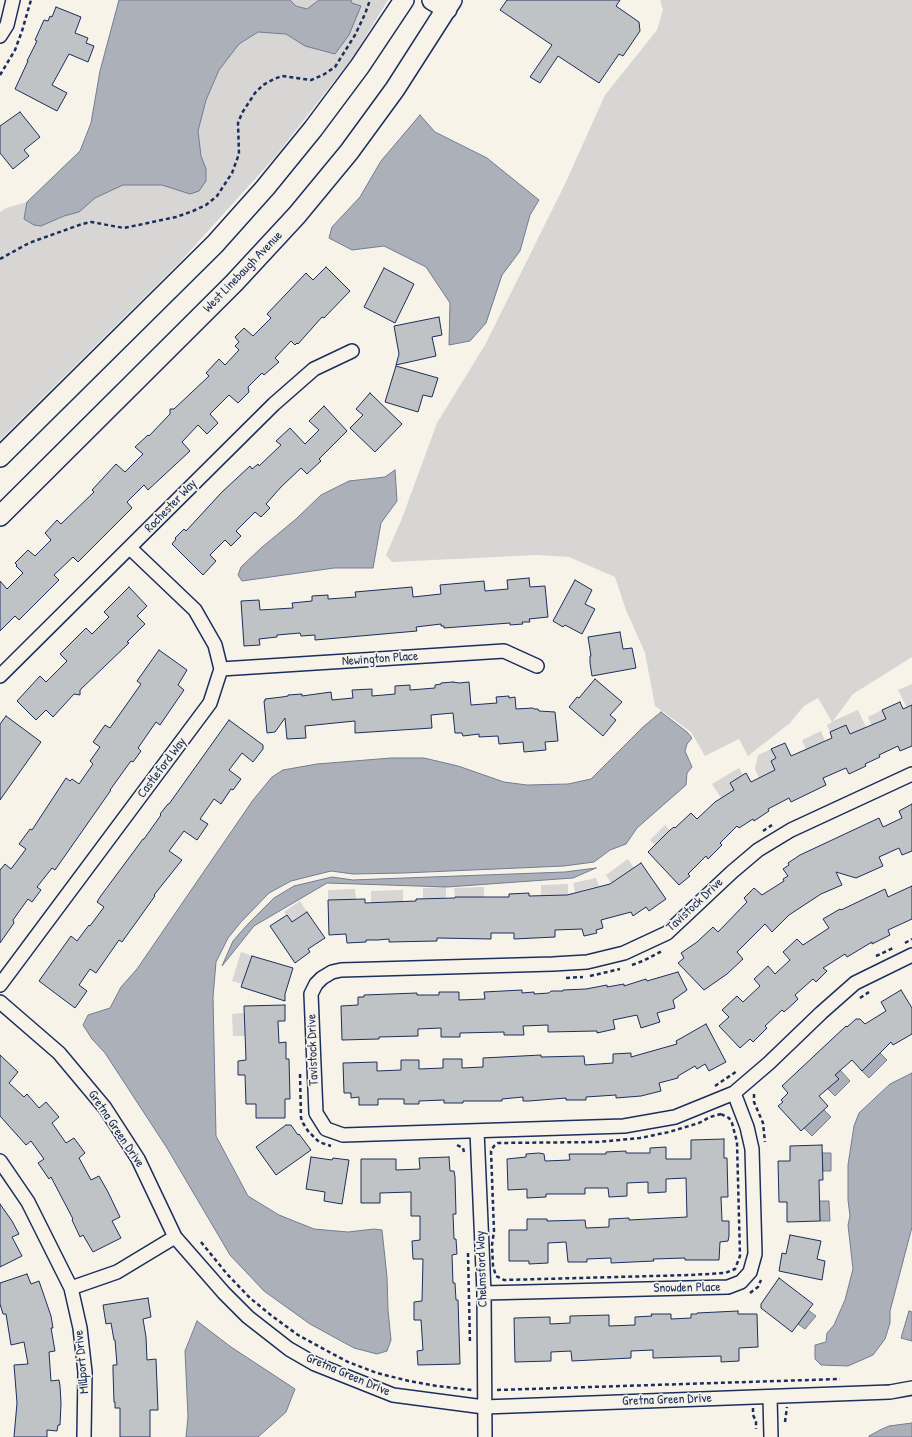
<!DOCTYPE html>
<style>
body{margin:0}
canvas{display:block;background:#f7f3e8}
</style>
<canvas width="912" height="1437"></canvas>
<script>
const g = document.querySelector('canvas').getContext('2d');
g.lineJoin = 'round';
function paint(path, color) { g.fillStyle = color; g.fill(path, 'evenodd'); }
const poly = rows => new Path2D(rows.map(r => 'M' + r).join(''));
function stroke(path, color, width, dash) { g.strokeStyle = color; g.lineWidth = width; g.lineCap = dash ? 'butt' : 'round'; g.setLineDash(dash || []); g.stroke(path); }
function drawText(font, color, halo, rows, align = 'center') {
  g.font = font + ' "Patrick Hand",sans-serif'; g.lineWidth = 3.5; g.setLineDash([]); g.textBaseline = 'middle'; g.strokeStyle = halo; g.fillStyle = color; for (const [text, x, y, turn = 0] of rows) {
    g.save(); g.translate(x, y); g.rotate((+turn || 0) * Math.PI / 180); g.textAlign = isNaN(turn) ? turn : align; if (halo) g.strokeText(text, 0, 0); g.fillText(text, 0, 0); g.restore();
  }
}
const green = poly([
 [119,0,388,0,353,57,275,157,179,263,0,440,0,212,6,208,27,202,80,151,91,123,100,71],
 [660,0,912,0,912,657,853,694,833,721,858,710,866,727,850,734,846,725,830,732,827,725,832,722,818,698,804,706,790,723,748,756,739,739,705,756,691,732,655,706,645,653,626,610,615,577,569,557,537,555,392,562,386,555,401,521,437,423,485,345,565,184,605,95,657,30,663,10],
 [912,684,912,705,907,708,898,690],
 [882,710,886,719,872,726,868,717],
 [821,731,825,741,806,750,802,740],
 [771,749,776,758,771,761,775,770,759,778,755,769,758,755],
 [739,768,743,775,730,783,734,790,721,798,712,784],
 [665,825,670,830,655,845,650,840],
 [628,859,634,868,611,883,606,875],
 [596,878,599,886,575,892,573,883],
 [568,884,568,895,541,895,541,885],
 [446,887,446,898,423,899,423,888],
 [484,887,484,897,455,897,454,888],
 [355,889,356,900,328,900,328,890],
 [403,890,403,902,371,903,371,891],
 [300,901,307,912,292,922,284,912],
 [241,952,252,956,242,984,232,981],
 [244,1013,245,1036,233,1036,232,1014]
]);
const water = poly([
 [119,0,290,0,296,6,307,9,319,0,351,0,352,3,361,6,349,35,335,54,305,46,286,34,258,32,239,44,219,70,206,100,198,131,201,156,206,169,206,181,199,191,190,194,162,185,123,185,95,198,79,212,64,216,41,226,34,225,24,219,27,202,80,151,91,123,100,71,119,0],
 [420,115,435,132,487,158,539,200,530,215,520,251,502,275,486,323,470,341,449,345,450,303,426,267,384,246,352,250,329,238,332,227,360,197,381,161,420,115],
 [395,470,397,501,381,523,373,568,334,568,242,581,238,575,241,567,261,548,296,519,321,495,349,481,385,477,395,470],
 [661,712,687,732,692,738,687,744,685,751,692,767,687,773,686,785,637,828,626,844,610,850,594,862,564,866,404,873,353,874,331,871,291,881,269,893,241,922,228,938,216,962,213,997,216,1136,248,1196,279,1215,314,1229,348,1232,374,1229,382,1230,387,1277,388,1310,391,1340,387,1351,377,1354,354,1348,310,1324,264,1291,230,1255,167,1148,105,1053,92,1039,83,1025,88,1015,110,1008,121,987,137,969,253,800,272,777,283,770,317,764,391,758,424,758,458,766,504,782,527,785,568,784,591,779,643,727,661,712],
 [596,868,573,878,447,887,327,883,254,926,222,966,233,941,247,925,274,898,294,886,332,877,353,880,404,878,565,872,596,868],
 [880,1053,887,1060,869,1078,862,1071,880,1053],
 [840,1070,850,1081,835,1096,828,1089,838,1079,835,1075,840,1070],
 [912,1073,912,1227,890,1311,890,1323,885,1339,873,1355,848,1366,821,1365,815,1359,815,1345,826,1342,827,1333,834,1325,845,1300,853,1269,848,1225,850,1216,848,1200,848,1165,854,1126,859,1113,890,1084,912,1073],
 [823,1109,831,1117,812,1136,804,1128,823,1109],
 [822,1153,831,1153,831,1171,823,1171,822,1153],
 [819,1201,829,1201,830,1221,820,1221,819,1201],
 [808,1310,816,1316,805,1329,798,1324,808,1310],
 [909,1311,912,1312,912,1341,901,1338,909,1311],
 [197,1321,231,1347,295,1389,286,1412,258,1437,186,1437,188,1417,185,1351,197,1321],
 [912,1423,912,1437,869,1437,869,1436,880,1430,889,1426,912,1423]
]);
const building = poly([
 [507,0,620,0,616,6,639,22,640,31,623,56,619,54,599,83,558,56,540,83,530,77,552,45,500,10,507,0],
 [56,7,81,17,75,33,88,38,86,43,94,46,88,62,69,54,52,85,67,93,57,111,15,89,28,61,27,61,37,41,35,40,44,20,48,21,50,16,52,17,56,7],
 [20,112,40,137,24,150,29,156,13,169,0,153,0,126,20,112],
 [326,267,350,291,324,318,322,317,298,344,297,343,295,345,291,341,275,358,279,362,264,375,262,373,248,387,249,392,238,403,229,395,210,414,218,423,207,434,198,425,182,442,190,451,148,490,144,485,127,502,132,508,78,562,73,557,54,575,59,580,19,620,15,616,0,631,0,581,7,589,23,573,16,566,17,565,15,563,28,550,35,556,51,540,45,533,57,520,61,524,94,492,92,490,116,464,125,472,143,454,135,447,148,435,149,436,170,414,170,409,174,409,209,376,206,373,219,359,225,365,239,350,235,346,239,342,235,337,244,328,253,336,271,318,267,314,306,273,313,280,326,267],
 [384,268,414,284,395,323,364,307,384,268],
 [439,317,442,335,432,337,436,356,396,365,399,354,394,326,439,317],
 [396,366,438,378,432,397,423,395,418,412,385,402,396,366],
 [370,393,402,424,375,452,350,428,363,415,356,409,370,393],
 [324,406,347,431,319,459,321,461,307,474,301,468,281,487,266,504,270,508,261,517,255,512,236,531,241,536,231,546,225,540,210,555,216,561,203,575,172,544,176,539,175,538,184,529,186,531,222,492,250,466,252,469,258,464,259,466,281,445,276,441,290,428,305,444,319,430,309,421,324,406],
 [529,578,530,587,545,586,548,617,529,619,530,622,522,622,523,624,510,625,510,623,444,628,444,626,441,626,441,624,416,627,417,631,315,640,315,635,301,636,300,633,277,635,277,637,259,639,260,645,244,646,241,601,259,600,260,610,293,608,292,603,312,601,312,596,328,595,328,599,356,597,355,592,412,587,413,597,441,594,440,585,484,581,485,591,508,589,507,580,529,578],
 [575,580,592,590,585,604,595,609,582,634,565,625,563,627,553,621,575,580],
 [129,587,147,606,137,616,145,624,127,642,129,643,80,690,80,695,74,694,53,717,46,710,36,720,17,701,40,676,46,682,67,661,60,654,86,628,92,634,109,617,104,612,129,587],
 [620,632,623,649,632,648,636,668,592,676,590,663,590,656,591,656,588,637,620,632],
 [159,650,187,670,178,685,184,690,160,725,156,722,138,748,141,751,133,762,131,761,128,765,110,790,111,790,55,870,52,868,37,887,41,890,32,902,28,899,13,920,14,923,0,943,0,870,5,864,11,869,26,849,19,844,30,829,32,830,66,778,70,781,72,779,79,784,93,764,90,761,100,747,93,742,105,725,110,728,141,684,137,681,159,650],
 [595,679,622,702,610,715,616,720,603,736,569,707,577,697,579,698,595,679],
 [453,682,459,683,469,682,471,705,497,703,496,697,509,696,509,698,515,697,516,709,533,708,534,709,538,709,539,711,555,712,558,741,545,742,546,750,524,752,523,742,499,744,498,736,479,737,479,734,463,736,462,733,455,733,453,713,431,715,432,728,355,733,355,721,305,726,306,738,287,739,285,718,275,732,267,733,264,701,265,701,265,699,282,697,288,696,288,695,302,694,302,696,331,692,332,700,353,698,352,690,372,689,372,696,395,694,395,686,410,685,410,690,435,688,435,685,441,684,441,683,453,682],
 [900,702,903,709,912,705,912,746,900,751,898,746,879,755,880,757,865,764,866,766,849,774,846,768,823,778,826,785,791,802,789,798,768,809,769,811,754,821,753,819,739,828,737,826,720,843,722,845,708,859,706,856,688,874,690,876,679,885,648,852,670,830,674,827,675,828,691,813,697,819,715,802,734,790,730,783,746,773,751,782,775,770,771,761,776,758,771,749,785,743,791,756,832,738,830,732,846,725,850,734,886,719,882,710,900,702],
 [6,716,41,742,0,800,0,724,6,716],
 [229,720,263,745,263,749,253,762,242,753,229,770,241,779,233,790,231,789,221,804,214,799,200,819,208,824,197,840,184,831,169,851,182,860,154,895,155,896,122,942,119,940,96,973,90,969,79,985,87,991,75,1008,39,981,71,936,77,941,89,925,90,926,104,907,97,902,100,897,143,839,144,839,161,815,160,814,168,804,169,804,229,720],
 [912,804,912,851,902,855,899,848,879,857,883,866,856,878,836,872,842,885,821,894,789,915,772,932,765,924,737,952,743,959,727,974,704,990,678,963,684,958,681,953,697,942,713,927,718,932,747,902,744,898,754,888,762,895,784,881,783,879,788,876,783,869,789,865,788,863,800,855,879,818,883,827,902,818,899,811,912,804],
 [641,863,666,899,649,911,646,907,633,916,631,912,601,920,603,928,596,930,597,933,584,936,582,929,555,930,555,937,514,939,514,933,491,933,491,939,437,938,437,941,389,942,389,939,378,940,366,940,366,942,347,943,346,934,329,935,328,900,365,899,365,903,416,901,416,899,455,898,455,897,509,897,509,894,529,893,529,896,567,895,610,884,641,863],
 [912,886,912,919,888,930,890,935,872,944,872,942,847,957,845,954,823,968,827,971,816,982,813,979,795,995,798,999,794,1003,784,1012,782,1010,765,1026,767,1028,753,1042,750,1039,740,1048,719,1026,729,1017,722,1010,737,996,743,1002,760,986,754,979,768,966,775,974,790,960,783,952,797,939,803,945,829,928,823,919,840,909,841,910,885,889,888,897,912,886],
 [307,912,325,938,308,949,310,952,295,963,270,926,287,915,292,922,307,912],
 [252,956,293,968,285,994,285,1001,241,987,252,956],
 [678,972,687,990,673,1000,675,1008,657,1013,660,1022,641,1028,637,1015,613,1020,615,1029,597,1033,597,1031,548,1032,548,1025,523,1026,524,1035,504,1035,504,1032,460,1033,460,1037,441,1037,441,1028,418,1029,418,1036,379,1037,379,1039,342,1040,341,1006,358,1005,358,997,364,997,364,995,417,993,417,995,439,995,439,992,459,992,459,1000,485,999,484,992,522,990,522,993,534,992,534,994,549,993,551,991,563,991,563,990,586,989,607,985,607,987,624,984,624,986,646,979,647,981,678,972],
 [901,990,912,1008,912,1034,893,1045,891,1042,862,1071,852,1060,835,1075,839,1079,819,1096,828,1106,801,1131,778,1106,783,1102,781,1100,788,1093,782,1086,846,1026,847,1027,856,1019,860,1019,865,1024,886,1011,881,1002,901,990],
 [285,1005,285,1021,278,1021,279,1043,286,1042,286,1059,289,1059,290,1099,285,1099,285,1118,256,1118,256,1104,246,1104,245,1075,238,1075,238,1061,246,1060,244,1006,285,1005],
 [706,1024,726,1062,709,1071,705,1064,697,1069,695,1066,678,1076,678,1078,659,1083,661,1091,641,1096,616,1098,616,1095,586,1097,586,1100,566,1100,566,1098,529,1101,523,1101,523,1097,502,1099,502,1101,463,1101,463,1103,444,1103,444,1100,419,1101,419,1104,404,1104,404,1099,378,1099,378,1105,359,1105,359,1097,351,1098,351,1093,344,1093,343,1063,377,1062,377,1071,401,1070,401,1060,419,1060,419,1069,443,1068,443,1059,462,1059,462,1068,483,1067,483,1058,541,1055,541,1057,584,1056,585,1065,613,1063,613,1054,631,1053,631,1057,677,1044,676,1041,706,1024],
 [0,1055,18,1072,9,1083,24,1097,27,1094,39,1108,46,1102,59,1117,52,1123,66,1143,74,1138,85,1153,79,1158,91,1180,99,1176,108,1192,120,1217,112,1221,121,1238,93,1252,83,1235,80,1237,72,1220,73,1219,51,1177,49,1179,38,1163,44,1159,31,1141,26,1145,0,1116,0,1055],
 [286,1125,291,1125,298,1135,299,1134,311,1150,276,1175,256,1147,286,1125],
 [724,1139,724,1158,727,1158,728,1197,721,1197,722,1221,729,1221,729,1236,728,1241,720,1242,719,1260,685,1260,685,1258,653,1259,654,1261,611,1263,611,1258,587,1259,587,1262,568,1262,566,1242,548,1243,548,1263,529,1264,529,1261,509,1261,509,1230,527,1230,527,1219,547,1219,547,1221,585,1220,586,1228,609,1227,609,1219,629,1218,629,1220,687,1217,686,1178,666,1179,666,1192,648,1193,648,1182,627,1183,627,1196,609,1197,608,1188,585,1188,585,1194,546,1194,546,1197,527,1198,527,1189,508,1190,507,1159,526,1157,526,1154,539,1153,544,1154,545,1161,570,1160,569,1154,606,1154,606,1152,626,1151,626,1153,650,1153,650,1148,666,1147,666,1159,691,1159,691,1140,724,1139],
 [822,1145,823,1180,819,1180,820,1221,787,1222,787,1202,779,1202,778,1161,790,1161,790,1146,822,1145],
 [311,1157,332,1160,333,1158,349,1160,342,1204,324,1201,325,1192,306,1189,311,1157],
 [449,1157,450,1171,454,1171,455,1177,456,1214,453,1214,454,1239,456,1239,457,1254,452,1255,453,1283,455,1283,456,1300,458,1300,460,1364,418,1365,417,1351,423,1350,421,1320,414,1320,414,1302,422,1301,423,1259,413,1259,412,1241,420,1240,420,1216,411,1216,411,1192,380,1193,380,1203,361,1203,361,1159,396,1159,396,1170,420,1169,419,1158,449,1157],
 [0,1204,12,1221,19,1234,12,1237,22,1256,0,1267,0,1204],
 [790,1235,821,1241,817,1259,825,1261,822,1280,779,1271,782,1253,786,1254,790,1235],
 [27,1274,31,1284,39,1281,51,1316,53,1328,51,1328,55,1351,49,1352,51,1381,59,1380,60,1386,61,1403,60,1425,58,1425,57,1431,47,1430,47,1437,14,1437,17,1403,14,1365,28,1364,24,1342,11,1345,6,1314,3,1314,0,1304,0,1283,27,1274],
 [779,1278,813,1304,792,1332,761,1308,761,1304,779,1278],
 [148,1298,151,1317,143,1319,146,1337,147,1360,156,1359,158,1410,150,1410,150,1437,120,1437,120,1408,115,1408,115,1402,114,1402,113,1371,113,1365,117,1365,115,1340,114,1340,111,1323,106,1324,103,1305,148,1298],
 [738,1311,738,1314,757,1314,758,1347,739,1348,739,1361,721,1362,721,1356,653,1358,653,1350,631,1351,631,1358,572,1361,571,1351,551,1352,551,1361,515,1362,514,1318,550,1317,550,1324,570,1323,570,1316,609,1315,609,1326,635,1325,635,1317,652,1316,651,1314,671,1314,671,1319,691,1318,691,1314,697,1314,697,1313,738,1311]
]);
const path = poly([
 [0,75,15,50,22,31,31,0],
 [0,259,29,243,82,224,91,222,124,228,176,217,193,211,206,205,217,196,232,173,239,154,238,123,242,113,255,93,263,85,274,79,282,76,311,80,323,75,335,67,355,35,365,14,370,0],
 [763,831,772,825],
 [905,943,912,939],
 [876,956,893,948],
 [632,965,645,960,662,951],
 [590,976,620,969],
 [566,978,583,977],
 [860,998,869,992],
 [300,1074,301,1118,303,1123,308,1131,319,1142,331,1146],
 [715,1086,737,1071],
 [754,1094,754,1102,763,1123,765,1142],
 [721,1114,729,1118,732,1123,737,1142,740,1256,735,1269,725,1273,691,1275,504,1280,496,1276,493,1266,492,1245,494,1231,491,1151,494,1146,498,1143,598,1142,640,1138,669,1132,699,1123,710,1117,721,1114],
 [457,1145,463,1148,464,1152],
 [201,1242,227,1274,250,1298,272,1316,298,1335,331,1353,348,1362,377,1373,409,1381,437,1386,472,1390],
 [468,1253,470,1344],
 [750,1293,758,1287,761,1280],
 [497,1390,840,1379],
 [753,1408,753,1415,756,1421,756,1429],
 [785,1422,787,1407]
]);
const minor = poly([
 [0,36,7,25,13,0],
 [221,669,504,651,537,666],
 [0,676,274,404,314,369,352,351],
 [912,774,791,830,758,850,732,872,667,933,624,953,587,962,553,964,341,970,332,972,322,978,316,984,311,994,316,1113,326,1129,343,1135,624,1126,675,1117,734,1093,769,1063,821,1013,855,983,912,955],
 [0,985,210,703,221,669,215,645,195,610,130,548],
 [0,1002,59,1053,105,1108,138,1159,175,1237,224,1293,248,1317,289,1349,315,1364,393,1395,484,1407,890,1392,912,1388],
 [477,1131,484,1293,485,1437],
 [0,1161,28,1202,71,1288,80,1328,85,1372,84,1437],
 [71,1288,117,1272,175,1237],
 [484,1293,728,1287,741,1282,750,1272,755,1254,752,1149,747,1127,734,1093],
 [770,1397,771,1437]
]);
const secondary = poly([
 [432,0,447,9],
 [0,457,215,244,265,188,313,129,360,66,404,0],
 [0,516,234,283,297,215,349,152,395,89,452,0]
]);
const streetNames = [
 ["West Linebaugh Avenue",243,272,-46],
 ["Rochester Way",171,506,-46],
 ["Newington Place",380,659,-4],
 ["Castleford Way",162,768,-53],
 ["Tavistock Drive",695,905,-43],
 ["Tavistock Drive",313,1050,-92],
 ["Gretna Green Drive",116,1129,56],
 ["Chelmsford Way",482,1269,-92],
 ["Snowden Place",687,1288,-1],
 ["Millport Drive",82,1362,-95],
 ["Gretna Green Drive",348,1375,23],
 ["Gretna Green Drive",667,1400,-2]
];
paint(green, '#d7d6d4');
paint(water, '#acb0b9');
stroke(water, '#727c95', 1);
paint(building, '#c0c3c5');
stroke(building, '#1b2f5e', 1);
stroke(minor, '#1b2f5e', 16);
stroke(secondary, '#1b2f5e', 22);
stroke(path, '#1b2f5e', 2.5, [4, 3]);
stroke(minor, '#f7f3e8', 13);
stroke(secondary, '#f7f3e8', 19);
drawText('13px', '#1b2f5e', '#f7f3e8', streetNames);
</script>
